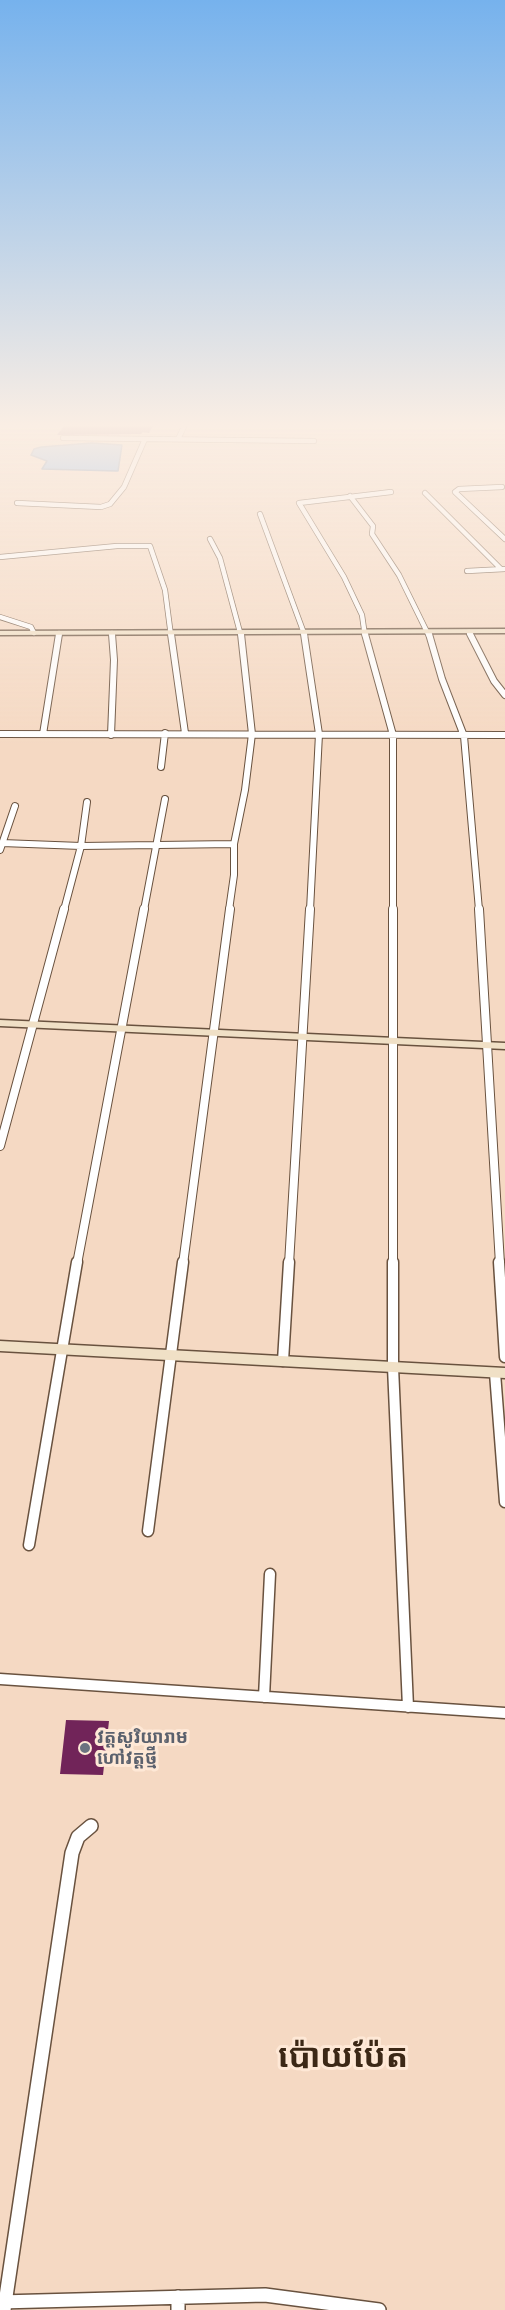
<!DOCTYPE html>
<meta charset="utf-8">
<style>
body{margin:0}
canvas{display:block;background:#f5d9c3}
</style>
<canvas width="505" height="2310"></canvas>
<script>
const g = document.querySelector('canvas').getContext('2d');
g.lineJoin = 'round';
function paint(path, color) { g.fillStyle = color; g.fill(path, 'evenodd'); }
const poly = rows => new Path2D(rows.map(r => 'M' + r).join(''));
function stroke(path, color, width, dash) { g.strokeStyle = color; g.lineWidth = width; g.lineCap = dash ? 'butt' : 'round'; g.setLineDash(dash || []); g.stroke(path); }
function drawText(font, color, halo, rows, align = 'center') {
  g.font = font + ' Bitter,"Noto Sans Khmer",serif'; g.lineWidth = 6; g.setLineDash([]); g.textBaseline = 'middle'; g.strokeStyle = halo; g.fillStyle = color; for (const [text, x, y, turn = 0] of rows) {
    g.save(); g.translate(x, y); g.rotate((+turn || 0) * Math.PI / 180); g.textAlign = isNaN(turn) ? turn : align; if (halo) g.strokeText(text, 0, 0); g.fillText(text, 0, 0); g.restore();
  }
}
const water = poly([
 [92,443,122,445,118,471,42,469,47,461,31,455,34,449,41,447,92,443]
]);
const building = poly([
 [66,423,155,423,149,433,143,432,141,434,57,435],
 [66,1720,109,1721,103,1775,60,1774]
]);
const streetFar4 = poly([
 [63,438,314,441],
 [178,439,186,423],
 [502,487,459,489,455,492,505,539],
 [425,493,501,569],
 [350,496,373,526,372,534,399,575,429,636],
 [17,503,101,507,110,504,124,487,145,439],
 [260,514,305,636],
 [210,539,220,558,241,636],
 [0,557,117,546,150,546,165,590,171,636],
 [467,571,505,569],
 [0,617,31,627,34,633],
 [469,632,471,636],
 [112,633,112,636],
 [59,636,59,633],
 [365,636,362,615,344,577,299,503,391,492]
]);
const streetFar3 = poly([
 [171,634,185,733],
 [304,634,319,734,310,910],
 [365,634,393,735,393,910],
 [429,634,442,679,464,736,479,910],
 [470,634,494,681,505,695],
 [0,734,505,735],
 [43,734,59,634],
 [111,735,114,660,112,634],
 [161,767,165,733],
 [2,843,81,846,234,844],
 [0,850,15,806],
 [64,910,81,846,87,802],
 [144,910,165,799],
 [229,910,234,875,234,844,245,790,252,734,241,634]
]);
const streetFar2 = poly([
 [393,909,393,1264],
 [479,909,500,1264],
 [0,1146,64,909],
 [77,1264,144,909],
 [183,1264,230,909],
 [289,1264,310,909]
]);
const streetFar1 = poly([
 [393,1262,393,1367,408,1707],
 [499,1262,505,1357],
 [283,1361,289,1262],
 [495,1373,505,1502],
 [148,1531,183,1262],
 [29,1545,77,1262],
 [0,1679,505,1713],
 [264,1697,270,1574]
]);
const street = poly([
 [178,2297,178,2310],
 [0,2302,265,2295,379,2310],
 [4,2310,72,1853,78,1837,91,1826]
]);
const secondary = poly([
 [505,629,505,633,0,635,0,631,505,629],
 [0,1020,505,1043,505,1049,0,1026,0,1020],
 [0,1341,505,1368,505,1378,0,1351,0,1341]
]);
const markers = [
 [85,1748,6,"#6b7280"]
];
const nearWorshipnames = [
 ["វត្តសូរិយារាម",97,1738],
 ["ហៅវត្តថ្មី",97,1759]
];
const nearTownnames = [
 ["ប៉ោយប៉ែត",343,2058]
];
paint(water, '#6caef5');
stroke(water, '#5883b3', 1.5);
paint(building, '#712459');
stroke(streetFar4, '#69523f', 6);
stroke(streetFar3, '#69523f', 8);
stroke(streetFar2, '#69523f', 10);
stroke(streetFar1, '#69523f', 13);
stroke(street, '#69523f', 16);
stroke(secondary, '#69523f', 3);
stroke(streetFar4, '#fff', 4.5);
stroke(streetFar3, '#fff', 6);
stroke(streetFar2, '#fff', 8);
stroke(streetFar1, '#fff', 10);
stroke(street, '#fff', 13);
paint(secondary, '#f0e0c6');
const sky = g.createLinearGradient(0, 0, 0, 746);
sky.addColorStop(0, '#76b2ed');
sky.addColorStop(0.57, '#faeee4');
sky.addColorStop(1, '#faeee400');
g.fillStyle = sky;
g.fillRect(0, 0, 505, 746);
for (const [x, y, r, color] of markers) { const dot = new Path2D(); dot.arc(x, y, r, 0, 2 * Math.PI); g.fillStyle = color; g.fill(dot); stroke(dot, '#fee8d6', 2); }
drawText('bold 18px', '#5b616d', '#fee8d6', nearWorshipnames, 'left');
drawText('bold 33px', '#3c2816', '#fee8d6', nearTownnames);
</script>
